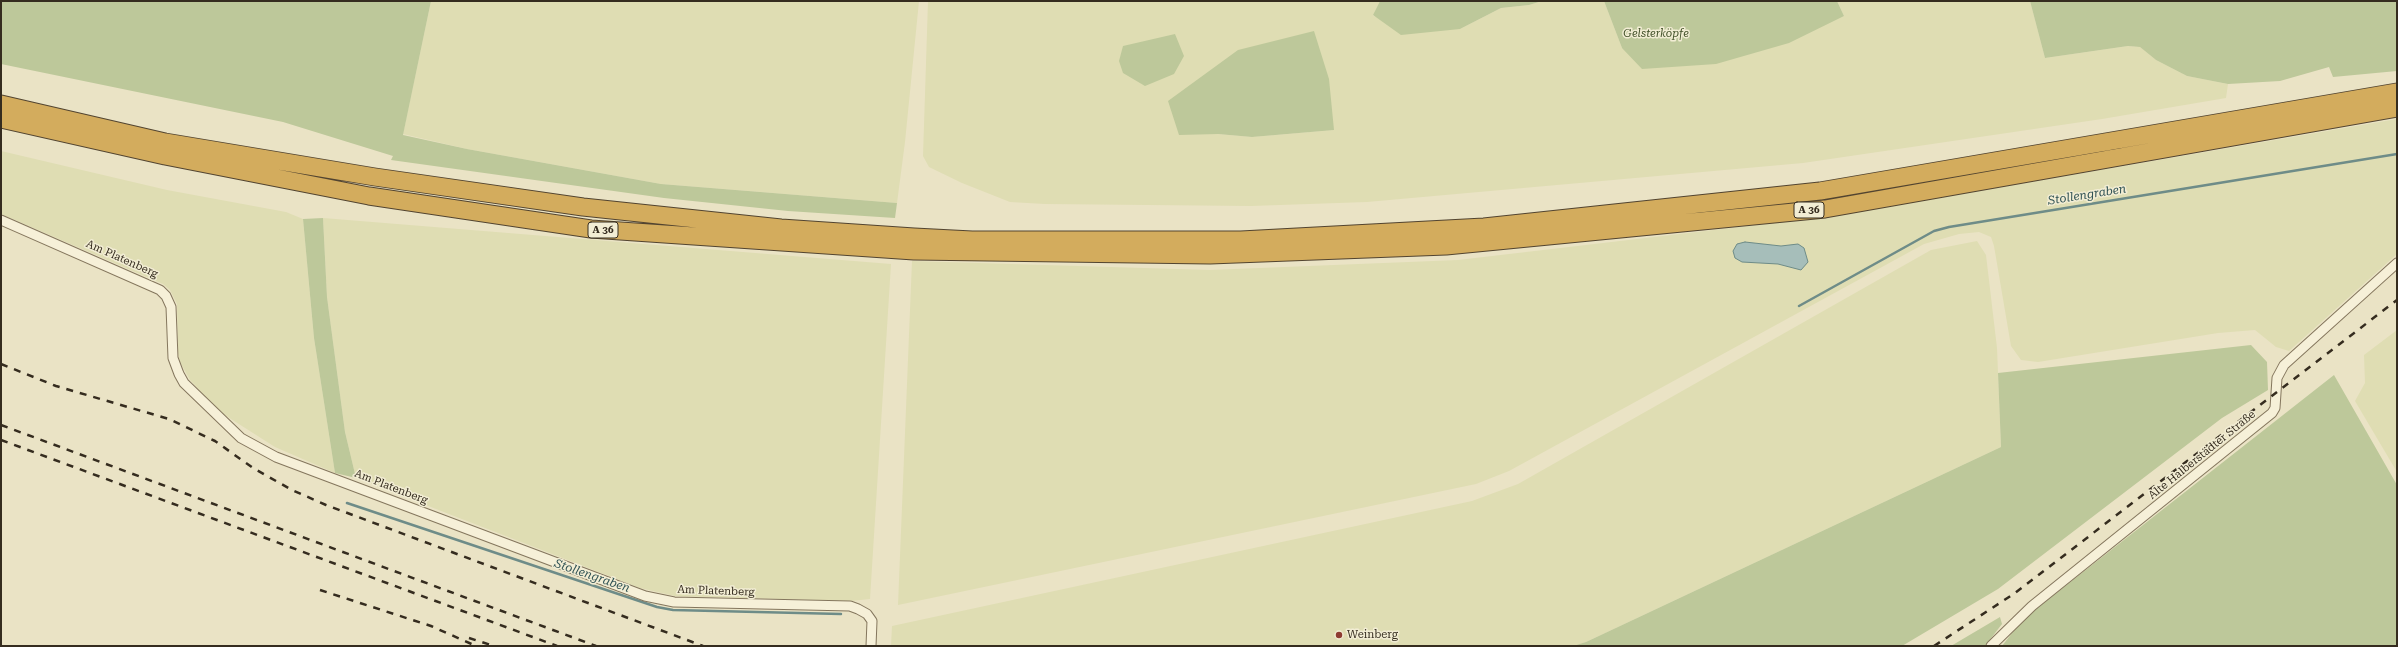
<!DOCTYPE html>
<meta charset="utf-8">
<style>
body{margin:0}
#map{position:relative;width:2398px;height:647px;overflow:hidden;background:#eae3c5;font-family:"Roboto Serif",serif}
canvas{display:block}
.frame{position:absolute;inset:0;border:2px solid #352c1f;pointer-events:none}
</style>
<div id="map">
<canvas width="2398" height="647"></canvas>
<div class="frame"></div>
</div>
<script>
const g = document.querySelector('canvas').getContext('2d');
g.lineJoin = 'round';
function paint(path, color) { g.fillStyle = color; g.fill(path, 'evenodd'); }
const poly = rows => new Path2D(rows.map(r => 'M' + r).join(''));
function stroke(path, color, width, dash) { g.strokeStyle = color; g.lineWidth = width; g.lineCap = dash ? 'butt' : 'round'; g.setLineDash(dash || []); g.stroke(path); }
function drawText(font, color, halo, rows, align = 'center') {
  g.font = font + ' "Roboto Serif",serif'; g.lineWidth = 3; g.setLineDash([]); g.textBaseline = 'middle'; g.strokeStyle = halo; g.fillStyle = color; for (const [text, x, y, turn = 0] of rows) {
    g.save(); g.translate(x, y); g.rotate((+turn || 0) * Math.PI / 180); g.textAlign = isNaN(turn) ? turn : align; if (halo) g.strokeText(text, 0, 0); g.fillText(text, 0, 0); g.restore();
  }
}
const farmland = poly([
 [431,1,919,1,905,142,897,203,661,184,467,149,403,134],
 [928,1,1380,1,1373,16,1460,29,1501,8,1529,5,1542,1,1604,1,1622,48,1844,16,1837,1,2030,1,2045,58,2128,46,2140,47,2156,60,2187,76,2228,84,2226,98,2102,119,1803,163,1367,202,1251,206,1045,204,1010,202,962,183,929,167,923,156],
 [1334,130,1252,137,1218,134],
 [2397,119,2397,254,2289,351,2276,347,2255,330,2218,333,2038,362,2021,360,2011,346,1994,246,1991,237,1979,232,1959,234,1924,244,1509,471,1476,484,898,605,912,261,1210,270,1458,260,1833,216],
 [1,151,167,190,286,212,303,219,314,338,335,473,275,447,220,412,190,380,180,362,178,353,177,304,170,290,163,284,1,214],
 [323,218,891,264,870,599,851,601,675,596,640,588,356,478,345,432,327,297],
 [1977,241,1986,255,1997,348,2001,447,1586,642,1573,646,891,646,892,626,1472,501,1518,484,1931,250],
 [2397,330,2397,472,2355,401,2365,383,2364,355]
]);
const green = poly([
 [1,1,431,1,403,135,467,149,661,184,897,203,895,218,788,211,664,198,391,160,393,156,283,122,1,64],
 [1380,1,1542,1,1529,5,1501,8,1460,29,1401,35,1373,15],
 [1604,1,1837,1,1844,16,1789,43,1716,64,1642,69,1622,48],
 [2030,1,2397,1,2397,71,2333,77,2329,67,2280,81,2228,84,2187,76,2156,60,2140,47,2128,46,2045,58],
 [1314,31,1329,79,1334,130,1252,137,1218,134,1179,135,1168,101,1238,50],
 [1175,34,1184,56,1174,74,1145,86,1123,73,1119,61,1123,46],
 [323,218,327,297,345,432,356,478,335,473,314,338,303,219],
 [2251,345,2267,362,2268,390,2222,418,1998,589,1902,646,1573,646,1586,642,2001,447,1998,373],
 [2334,375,2397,485,2397,646,2002,646,2022,620],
 [2000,617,2002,624,1985,646,1951,646]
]);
const water = poly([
 [1745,242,1781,246,1798,244,1804,248,1808,262,1801,270,1778,264,1742,262,1735,258,1733,251,1737,244,1745,242]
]);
const stream = poly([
 [1799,306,1934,231,1949,227,2397,154],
 [347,503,657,607,673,610,841,614]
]);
const street = poly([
 [1,220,160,290,166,296,171,307,173,358,179,374,184,383,241,438,276,457,645,596,674,602,850,606,858,609,867,614,872,621,871,646],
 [1991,646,2032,606,2272,413,2275,408,2277,378,2284,365,2397,263]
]);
const highway = poly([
 [1,104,165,142,375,177,583,207,781,228,914,237,972,240,1241,240,1484,227,1820,191,2397,92],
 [1,119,165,156,369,196,591,229,914,251,1210,255,1446,246,1825,209,2397,108]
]);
const rail = poly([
 [1,364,56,386,169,419,215,441,253,468,292,490,326,505,703,646],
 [1,425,596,646],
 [1,440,557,646],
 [320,590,431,626,476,646],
 [469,638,494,646],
 [1934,646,2015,593,2397,300]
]);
const markers = [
 [1339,635,4,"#8e3b32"]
];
const shields = [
 [1809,210,30],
 [603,230,30]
];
const shieldNames = [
 ["A 36",1809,210],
 ["A 36",603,230]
];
const parkNames = [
 ["Gelsterköpfe",1656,34]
];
const streetNames = [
 ["Am Platenberg",122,259,24],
 ["Alte Halberstädter Straße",2202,455,-39],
 ["Am Platenberg",391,487,21],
 ["Am Platenberg",716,591,2]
];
const poiNames = [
 ["Weinberg",1347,635]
];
const waterNames = [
 ["Stollengraben",2087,195,-9],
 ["Stollengraben",592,576,19]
];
paint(farmland, '#dfddb3');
paint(green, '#bdc89a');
paint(water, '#a6beba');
stroke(water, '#6e8c88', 1);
stroke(stream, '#6e8c88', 2.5);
stroke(street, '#84765d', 11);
stroke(highway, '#524430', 19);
stroke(street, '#f6f0d8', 9);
stroke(highway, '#d3ac5d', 17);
stroke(rail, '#352c1f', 2.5, [7, 7]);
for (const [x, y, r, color] of markers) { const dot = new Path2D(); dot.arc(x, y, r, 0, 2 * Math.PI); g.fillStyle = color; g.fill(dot); stroke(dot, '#f2edd4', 1.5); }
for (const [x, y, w] of shields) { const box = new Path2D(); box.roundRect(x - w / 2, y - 8, w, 16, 3); g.fillStyle = '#f2edd4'; g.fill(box); stroke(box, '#352c1f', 1); }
drawText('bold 10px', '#352c1f', null, shieldNames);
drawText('italic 11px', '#415028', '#f2edd4', parkNames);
drawText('11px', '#352c1f', '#f2edd4', streetNames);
drawText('11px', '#352c1f', '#f2edd4', poiNames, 'left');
drawText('italic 12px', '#305254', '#f2edd4', waterNames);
</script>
